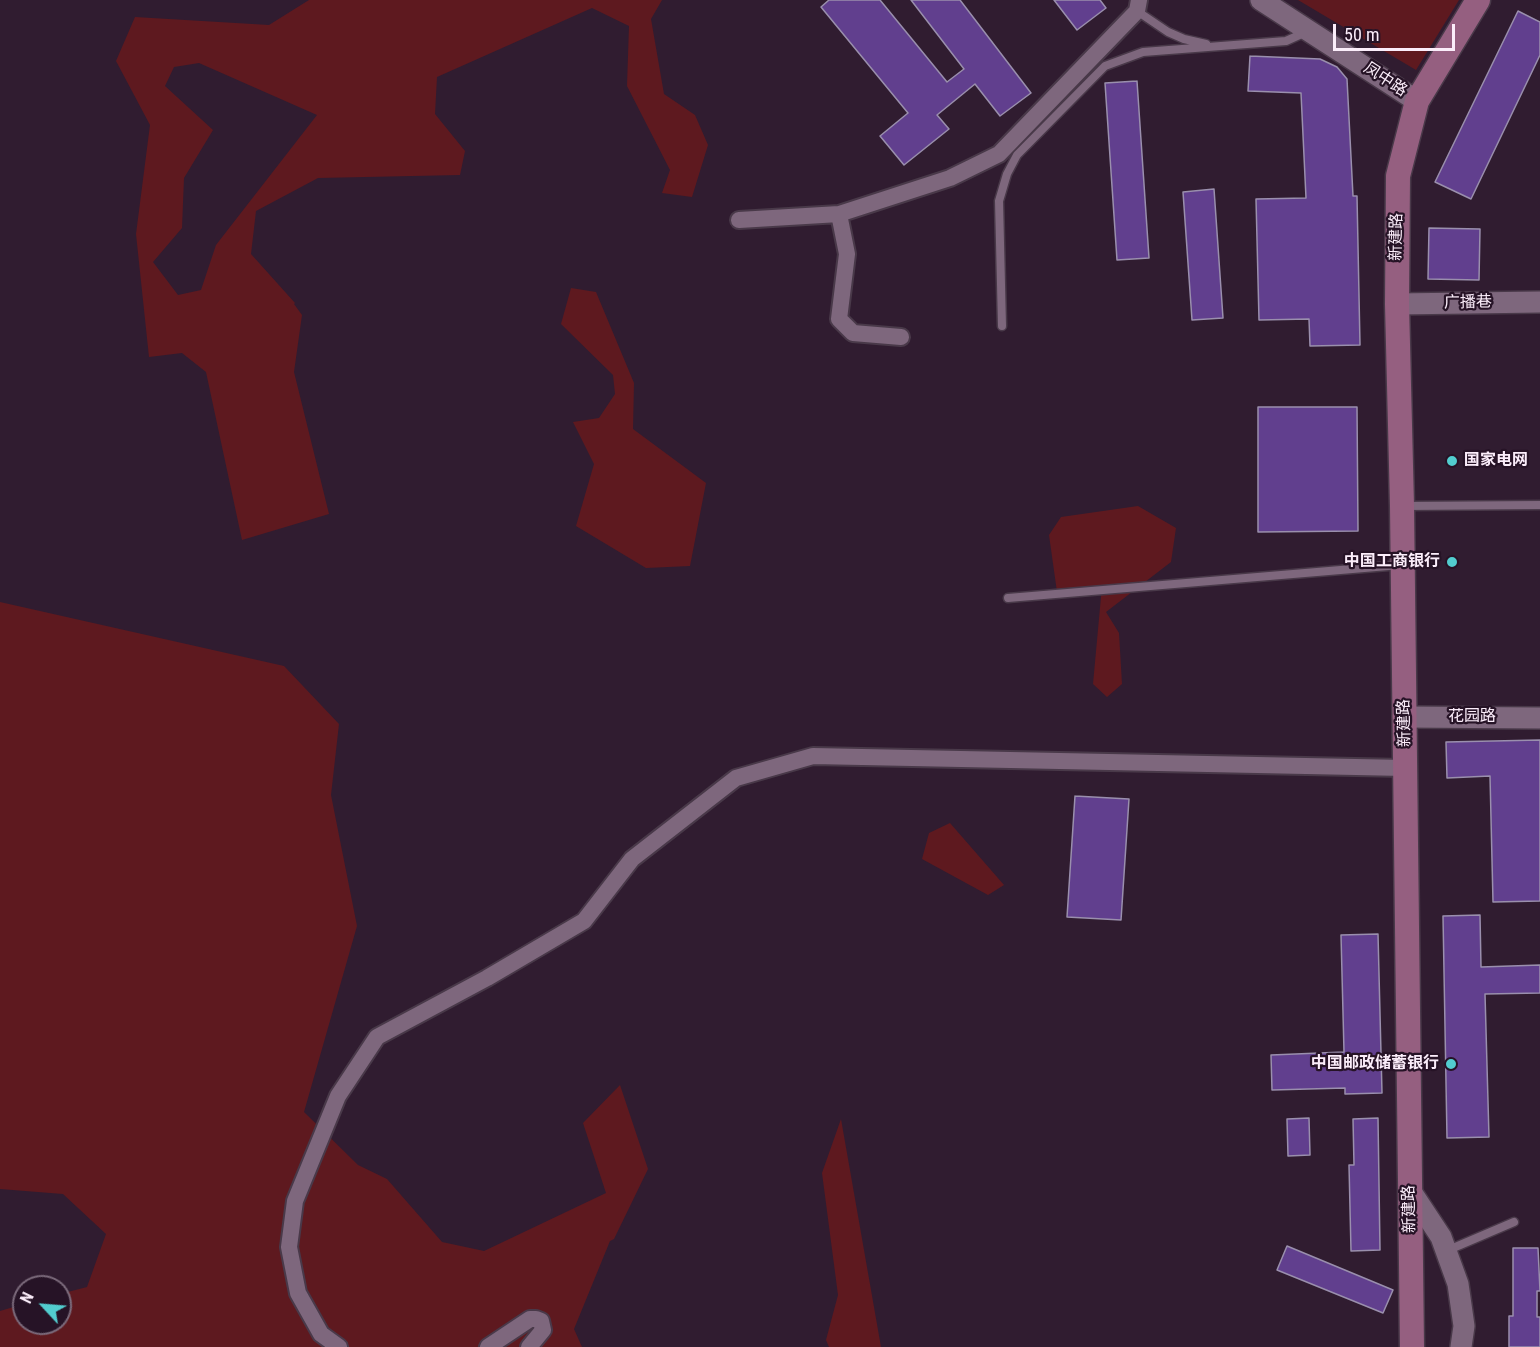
<!DOCTYPE html>
<meta charset="utf-8">
<style>
body{margin:0}
#map{position:relative;width:1540px;height:1347px;overflow:hidden;background:#301c30;font-family:"Roboto Condensed",sans-serif}
canvas{display:block}
.north{position:absolute;left:12px;top:1275px;width:60px;height:60px;box-sizing:border-box;background:#261326;border:2px solid #7b6a7b;border-radius:50%;rotate:296deg;font-size:16px;font-weight:700;line-height:24px;text-align:center;color:#fbedfa}
.north::after{content:'';display:block;margin:auto;width:21px;height:27px;background:#52cdcf;clip-path:polygon(50% 0,100% 100%,50% 72%,0 100%)}
.scale{position:absolute;left:1333px;top:24px;width:122px;height:27px;box-sizing:border-box;border:3px solid #fbedfa;border-top:0;padding-left:8px;font-size:18px;line-height:21px;white-space:nowrap;color:#fbedfa;-webkit-text-stroke:4px #261326;paint-order:stroke}
</style>
<div id="map">
<canvas width="1540" height="1347"></canvas>
<div class="north">N</div>
<div class="scale">50 m</div>
</div>
<script>
const g = document.querySelector('canvas').getContext('2d');
g.lineJoin = 'round';
function paint(path, color) { g.fillStyle = color; g.fill(path, 'evenodd'); }
const poly = rows => new Path2D(rows.map(r => 'M' + r).join(''));
function stroke(path, color, width, dash) { g.strokeStyle = color; g.lineWidth = width; g.lineCap = dash ? 'butt' : 'round'; g.setLineDash(dash || []); g.stroke(path); }
function drawText(font, color, halo, rows, align = 'center') {
  g.font = font + ' "Roboto Condensed","Noto Sans SC",sans-serif'; g.lineWidth = 4.5; g.setLineDash([]); g.textBaseline = 'middle'; g.strokeStyle = halo; g.fillStyle = color; for (const [text, x, y, turn = 0] of rows) {
    g.save(); g.translate(x, y); g.rotate((+turn || 0) * Math.PI / 180); g.textAlign = isNaN(turn) ? turn : align; if (halo) g.strokeText(text, 0, 0); g.fillText(text, 0, 0); g.restore();
  }
}
const green = poly([
 [309,0,662,0,651,19,664,94,695,115,708,145,692,197,662,193,670,170,627,86,629,26,592,8,437,77,435,114,465,151,460,175,318,178,256,211,251,254,295,303,294,304,302,315,294,372,329,514,242,540,206,372,182,353,149,357,136,234,150,125,116,61,135,17,269,25],
 [199,63,317,115,216,245,201,290,178,295,153,262,182,228,184,178,213,130,165,86,174,67],
 [1298,0,1459,0,1416,70],
 [571,288,596,292,634,383,633,429,706,483,690,566,646,568,576,526,594,464,573,422,599,418,615,394,613,375,561,324],
 [1138,506,1176,528,1171,562,1106,612,1119,633,1122,684,1107,697,1093,684,1102,586,1057,592,1049,535,1061,517],
 [0,602,284,666,339,724,331,795,357,926,304,1112,358,1165,387,1179,442,1242,484,1251,606,1193,583,1123,620,1085,648,1169,614,1239,610,1241,574,1329,582,1347,0,1347,0,1311,24,1304,24,1323,60,1323,60,1294,87,1287,106,1234,63,1194,0,1189],
 [950,823,1004,885,988,895,922,859,929,833],
 [841,1119,881,1347,829,1347,826,1340,838,1295,822,1173]
]);
const building = poly([
 [829,0,880,0,947,82,964,69,911,0,960,0,1031,93,1000,116,975,84,937,115,949,129,904,165,880,136,908,113,821,7,829,0],
 [1054,0,1100,0,1106,8,1077,30,1054,0],
 [1518,11,1540,22,1540,55,1471,199,1435,182,1518,11],
 [1250,56,1320,59,1337,67,1347,79,1353,196,1357,196,1360,345,1310,346,1309,319,1259,320,1256,199,1306,198,1301,93,1248,91,1250,56],
 [1137,81,1149,258,1117,260,1105,83,1137,81],
 [1214,189,1223,318,1192,320,1183,192,1214,189],
 [1429,228,1480,229,1479,280,1428,279,1429,228],
 [1258,407,1357,407,1358,531,1258,532,1258,407],
 [1540,740,1540,901,1493,902,1490,776,1447,778,1446,742,1540,740],
 [1075,796,1129,799,1121,920,1067,917,1075,796],
 [1480,915,1481,967,1540,965,1540,993,1485,994,1489,1137,1447,1138,1443,916,1480,915],
 [1378,934,1382,1093,1345,1094,1345,1088,1272,1090,1271,1055,1344,1052,1341,935,1378,934],
 [1309,1118,1310,1155,1288,1156,1287,1119,1309,1118],
 [1378,1118,1380,1250,1351,1251,1349,1165,1354,1165,1353,1119,1378,1118],
 [1287,1246,1393,1290,1383,1313,1277,1270,1287,1246],
 [1513,1248,1538,1248,1540,1291,1537,1291,1537,1317,1540,1317,1540,1347,1509,1347,1509,1316,1513,1316,1513,1248]
]);
const service = poly([
 [1137,11,1168,32,1184,39,1206,44],
 [1002,326,999,201,1007,174,1017,155,1105,66,1143,52,1286,41,1306,32],
 [1403,506,1540,505],
 [1008,598,1400,565],
 [1446,1251,1514,1222]
]);
const minor = poly([
 [839,214,847,254,839,319,853,333,901,337],
 [739,220,839,214,950,178,999,154,1137,11,1139,0],
 [339,1347,321,1334,298,1293,289,1247,295,1201,338,1096,377,1037,487,978,584,921,632,859,736,778,813,756,1405,768],
 [488,1347,530,1319,536,1319,541,1321,543,1330,529,1347]
]);
const tertiary = poly([
 [1261,0,1417,101],
 [1397,304,1540,302],
 [1405,717,1540,718],
 [1410,1190,1441,1237,1458,1284,1464,1326,1461,1347]
]);
const secondary = poly([
 [1412,1347,1402,506,1397,304,1398,176,1417,101,1478,0]
]);
const markers = [
 [1452,461,6,"#52cdcf"],
 [1452,562,6,"#52cdcf"],
 [1451,1064,6,"#52cdcf"]
];
const streetNames = [
 ["凤中路",1385,80,33],
 ["新建路",1397,237,-89],
 ["广播巷",1468,303,-1],
 ["花园路",1472,717],
 ["新建路",1405,723,-91],
 ["新建路",1410,1209,-91]
];
const poiNames = [
 ["国家电网",1464,461,"left"],
 ["中国工商银行",1440,562],
 ["中国邮政储蓄银行",1439,1064]
];
paint(green, '#5e191f');
paint(building, '#613f8e');
stroke(building, '#9a8fad', 1.5);
stroke(service, '#493949', 11);
stroke(minor, '#493949', 20);
stroke(tertiary, '#493949', 24);
stroke(secondary, '#493949', 27);
stroke(service, '#7e677d', 8);
stroke(minor, '#7e677d', 16);
stroke(tertiary, '#7e677d', 21);
stroke(secondary, '#955f80', 24);
for (const [x, y, r, color] of markers) { const dot = new Path2D(); dot.arc(x, y, r, 0, 2 * Math.PI); g.fillStyle = color; g.fill(dot); stroke(dot, '#261326', 2); }
drawText('16px', '#fbedfa', '#261326', streetNames);
drawText('bold 16px', '#fbedfa', '#261326', poiNames, 'right');
</script>
